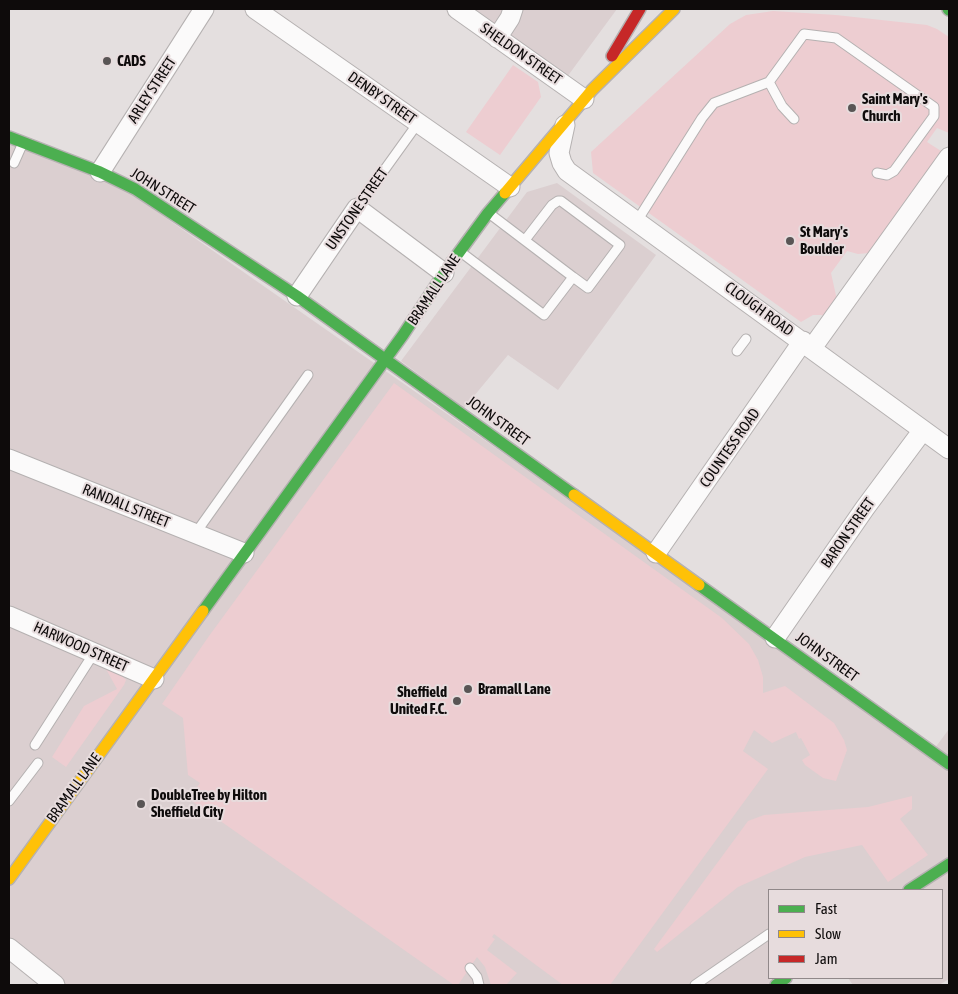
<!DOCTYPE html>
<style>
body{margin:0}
#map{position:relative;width:958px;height:994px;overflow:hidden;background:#e4dfdf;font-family:"Asap Condensed",sans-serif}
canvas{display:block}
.frame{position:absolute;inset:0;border:10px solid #0e0b0b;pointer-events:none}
.legend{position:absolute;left:768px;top:889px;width:175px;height:90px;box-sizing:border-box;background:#e7dcdd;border:1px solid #908889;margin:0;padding:6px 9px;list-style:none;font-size:15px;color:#0e0b0b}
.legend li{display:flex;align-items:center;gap:10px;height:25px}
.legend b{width:25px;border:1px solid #908889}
</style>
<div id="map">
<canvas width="958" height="994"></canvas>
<div class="frame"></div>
<ul class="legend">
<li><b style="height:6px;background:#4caf50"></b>Fast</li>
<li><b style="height:6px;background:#ffc107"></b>Slow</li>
<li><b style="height:6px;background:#c62828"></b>Jam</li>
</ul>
</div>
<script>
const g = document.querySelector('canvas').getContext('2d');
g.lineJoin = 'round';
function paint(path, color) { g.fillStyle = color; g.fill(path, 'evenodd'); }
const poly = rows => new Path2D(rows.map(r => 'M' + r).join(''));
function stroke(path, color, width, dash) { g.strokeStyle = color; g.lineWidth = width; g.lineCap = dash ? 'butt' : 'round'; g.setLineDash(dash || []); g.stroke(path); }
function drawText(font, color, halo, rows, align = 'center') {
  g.font = font + ' "Asap Condensed",sans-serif'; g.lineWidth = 4; g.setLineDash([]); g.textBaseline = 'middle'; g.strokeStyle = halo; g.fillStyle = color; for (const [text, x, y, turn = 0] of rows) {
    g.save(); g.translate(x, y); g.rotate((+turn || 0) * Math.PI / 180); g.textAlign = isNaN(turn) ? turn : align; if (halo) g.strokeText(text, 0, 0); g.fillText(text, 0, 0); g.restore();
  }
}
const built = poly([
 [468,9,617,9,567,77],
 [9,137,100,172,932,752,949,729,949,979,939,985,853,985,848,978,942,978,942,890,769,890,769,978,776,985,55,985,9,948],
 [557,183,656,255,558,390,508,355,464,408,401,361,527,192]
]);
const green = poly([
 [773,11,836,15,927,25,937,29,949,37,949,133,937,128,927,142,941,151,946,156,869,253,858,254,847,251,831,273,837,300,828,317,821,315,813,315,801,322,593,173,591,152,730,24,746,15],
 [513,65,538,82,541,97,500,155,466,132],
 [394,383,722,618,749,644,758,660,763,677,763,693,785,686,834,723,844,740,847,750,836,781,823,778,805,765,802,760,810,755,801,738,799,739,796,732,772,743,754,730,743,751,768,769,610,985,563,985,494,934,492,937,495,939,487,950,517,973,506,985,491,985,485,967,477,957,458,985,454,985,189,799,200,783,188,775,183,718,162,704,209,636],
 [106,669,122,676,126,680,124,685,66,767,52,757,84,706,117,689],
 [912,796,912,809,900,819,928,855,888,882,862,845,805,857,738,887,657,952,654,949,748,821,764,815,868,807]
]);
const lane = poly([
 [769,82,782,106,794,119],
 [14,163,22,145],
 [357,208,418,123],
 [637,221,702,118,714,103,769,82,804,34,836,38,934,107,934,116,894,171,887,175,877,173],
 [525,240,552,205,558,201,561,201,620,245,588,288,573,277],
 [462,253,544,315,573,277,490,214],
 [737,351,746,339],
 [195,534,308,375],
 [35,745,94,653],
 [9,801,38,763],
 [470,968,477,977,479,985],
 [695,985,769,934]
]);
const street = poly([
 [255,9,510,187],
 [457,9,584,99],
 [497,38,510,18,513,9],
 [565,125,559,153,562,163,567,171,949,449],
 [100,172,204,9],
 [297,296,357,208,444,273],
 [812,348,949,157],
 [9,459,244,553],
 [656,553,803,341],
 [9,616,154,679],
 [775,638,865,508,923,430],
 [9,948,55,985]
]);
const fast = poly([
 [948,9,949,10],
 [9,137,100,172,135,189,297,296,574,495],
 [699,585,949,764],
 [203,611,403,335,444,273,488,213,505,193],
 [909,890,949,864],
 [776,985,786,978]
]);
const slow = poly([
 [505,193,592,90,674,9],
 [574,495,699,585],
 [9,879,203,611]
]);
const jam = poly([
 [612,56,640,9]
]);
const markers = [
 [107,61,5,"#595555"],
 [852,108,5,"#595555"],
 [790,241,5,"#595555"],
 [468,689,5,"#595555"],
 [457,701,5,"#595555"],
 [141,804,5,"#595555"]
];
const streetNames = [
 ["SHELDON STREET",521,54,35],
 ["ARLEY STREET",152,90,-57],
 ["DENBY STREET",382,98,35],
 ["JOHN STREET",163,191,32],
 ["UNSTONE STREET",357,209,-55],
 ["BRAMALL LANE",434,290,-56],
 ["CLOUGH ROAD",759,309,36],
 ["JOHN STREET",498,421,36],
 ["COUNTESS ROAD",730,448,-55],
 ["RANDALL STREET",126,506,22],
 ["BARON STREET",848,533,-55],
 ["HARWOOD STREET",81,647,24],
 ["JOHN STREET",827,657,36],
 ["BRAMALL LANE",74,788,-54]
];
const poiNames = [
 ["CADS",117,61],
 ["Saint Mary's",862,99],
 ["Church",862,116],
 ["St Mary's",800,232],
 ["Boulder",800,249],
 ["Bramall Lane",478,689],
 ["Sheffield",447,692,"right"],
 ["United F.C.",447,709,"right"],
 ["DoubleTree by Hilton",151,795],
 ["Sheffield City",151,812]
];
paint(built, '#dbcfd0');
paint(green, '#edcdd1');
stroke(lane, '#b5b1b1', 11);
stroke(street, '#b5b1b1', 21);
stroke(fast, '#b5b1b1', 14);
stroke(slow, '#b5b1b1', 14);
stroke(jam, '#b5b1b1', 14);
stroke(lane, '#fbfafa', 9);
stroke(street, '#fbfafa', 19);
stroke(fast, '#4caf50', 11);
stroke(slow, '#ffc107', 11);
stroke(jam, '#c62828', 11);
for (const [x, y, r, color] of markers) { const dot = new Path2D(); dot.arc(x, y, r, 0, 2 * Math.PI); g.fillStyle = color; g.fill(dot); stroke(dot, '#e7dcdd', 2); }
drawText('15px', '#0e0b0b', '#e7dcdd', streetNames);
drawText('bold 15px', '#0e0b0b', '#e7dcdd', poiNames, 'left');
</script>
